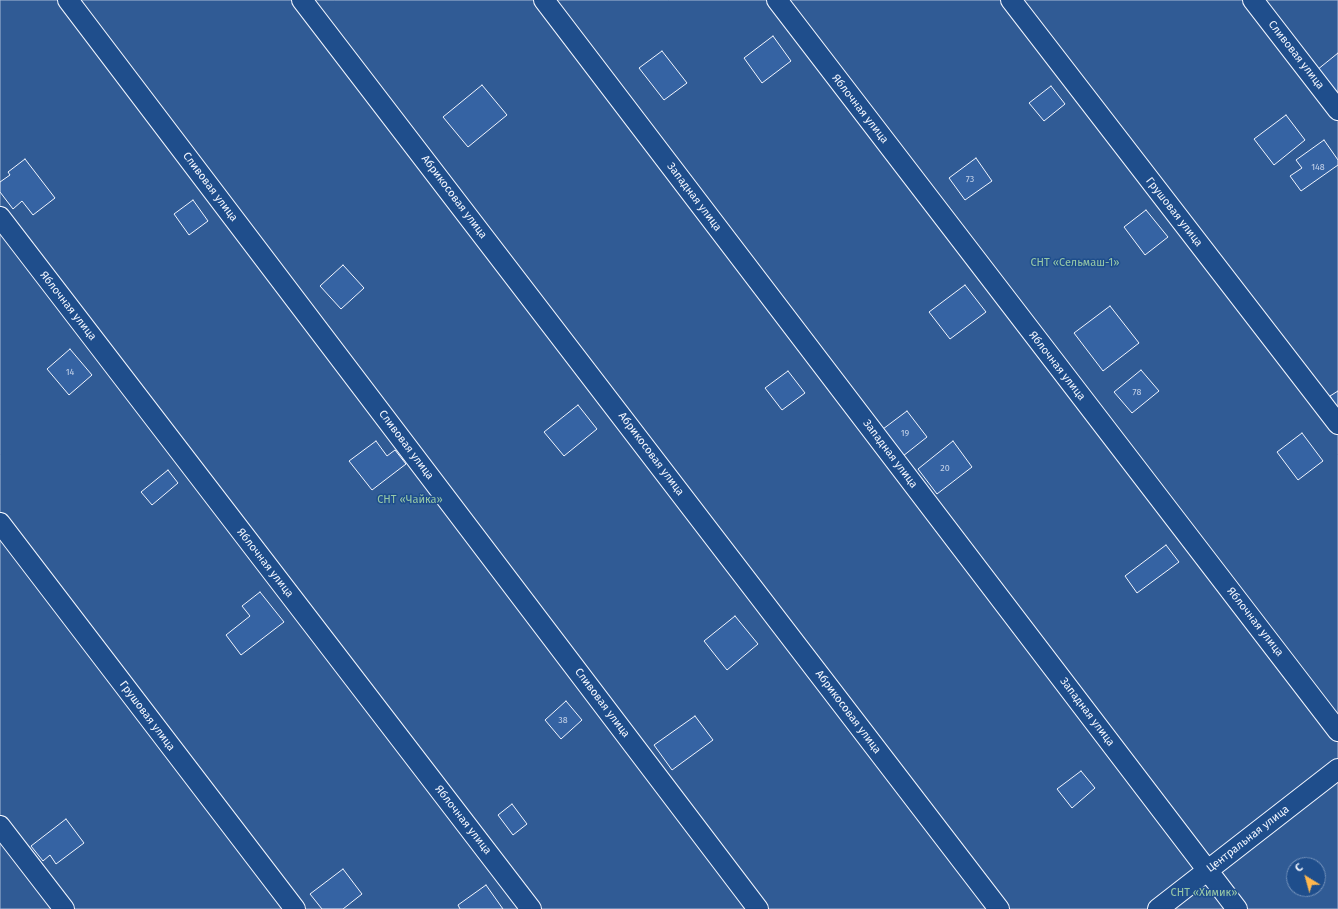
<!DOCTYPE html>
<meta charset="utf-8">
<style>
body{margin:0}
#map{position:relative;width:1338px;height:909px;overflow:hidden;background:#1f4e8c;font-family:"Fira Sans",sans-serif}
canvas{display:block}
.north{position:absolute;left:1286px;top:857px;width:40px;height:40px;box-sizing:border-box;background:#1f4e8c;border:1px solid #7391ba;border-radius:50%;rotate:323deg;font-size:11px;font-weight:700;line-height:16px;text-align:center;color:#f2f6ff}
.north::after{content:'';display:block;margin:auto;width:14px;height:18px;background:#ffb74d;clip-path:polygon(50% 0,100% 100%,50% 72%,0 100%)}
</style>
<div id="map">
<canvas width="1338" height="909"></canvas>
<div class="north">С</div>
</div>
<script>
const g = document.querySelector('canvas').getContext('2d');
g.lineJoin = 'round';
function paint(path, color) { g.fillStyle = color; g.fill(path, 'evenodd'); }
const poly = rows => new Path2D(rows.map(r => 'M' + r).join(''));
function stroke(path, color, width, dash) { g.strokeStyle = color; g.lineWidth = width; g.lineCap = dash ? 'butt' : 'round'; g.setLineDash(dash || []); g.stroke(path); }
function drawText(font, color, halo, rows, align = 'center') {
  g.font = font + ' "Fira Sans",sans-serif'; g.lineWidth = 3; g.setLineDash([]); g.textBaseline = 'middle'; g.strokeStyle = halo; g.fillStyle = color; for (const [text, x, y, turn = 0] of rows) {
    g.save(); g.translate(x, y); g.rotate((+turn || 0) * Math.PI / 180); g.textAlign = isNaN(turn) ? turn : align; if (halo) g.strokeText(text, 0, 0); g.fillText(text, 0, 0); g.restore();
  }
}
const built = poly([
 [0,0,1338,0,1338,909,0,909,0,0],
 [1294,865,1318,865,1318,889,1294,889,1294,865]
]);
const building = poly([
 [773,36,791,61,762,83,744,58,773,36],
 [662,51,687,83,664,100,639,68,662,51],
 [1338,53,1338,95,1317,70,1338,53],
 [482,85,507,115,468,147,443,117,482,85],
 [1051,86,1065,104,1044,121,1029,103,1051,86],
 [1286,115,1305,140,1274,165,1254,139,1286,115],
 [1324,140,1338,160,1338,165,1301,191,1290,176,1302,168,1296,160,1324,140],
 [976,158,992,181,965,200,949,178,976,158],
 [25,159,55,198,33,215,22,201,13,209,0,192,0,182,10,175,8,172,25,159],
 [193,200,208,221,189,235,174,214,193,200],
 [1146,210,1168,237,1145,255,1124,227,1146,210],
 [343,265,364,288,341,309,320,286,343,265],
 [965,285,986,312,950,339,929,312,965,285],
 [1110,306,1139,343,1103,371,1074,333,1110,306],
 [70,349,92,375,69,395,47,369,70,349],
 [1141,370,1159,391,1132,413,1114,392,1141,370],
 [788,371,805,393,782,410,765,388,788,371],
 [1338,391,1338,409,1330,396,1338,391],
 [578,405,597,429,564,456,544,432,578,405],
 [907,411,927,437,903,456,883,429,907,411],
 [1302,433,1323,461,1298,480,1277,452,1302,433],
 [376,441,387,456,395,450,406,464,372,490,349,461,376,441],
 [953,441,972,467,937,494,918,469,953,441],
 [168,470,178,483,152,505,141,492,168,470],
 [1166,545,1179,562,1137,593,1125,576,1166,545],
 [260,592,284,622,241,655,226,635,250,616,242,606,260,592],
 [735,616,758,644,727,670,704,641,735,616],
 [566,701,582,720,561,739,545,720,566,701],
 [695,716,713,740,672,770,654,745,695,716],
 [1081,771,1095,788,1072,808,1057,789,1081,771],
 [512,804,527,824,513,835,498,815,512,804],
 [66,819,84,843,56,864,50,855,43,861,31,846,66,819],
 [343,869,362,894,343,909,322,909,310,894,343,869],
 [486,885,503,909,460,909,458,905,486,885]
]);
const street = poly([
 [68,0,758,909],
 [302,0,999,909],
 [544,0,1237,909],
 [777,0,1338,731],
 [1011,0,1338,424],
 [1253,0,1338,110],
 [0,217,531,909],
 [0,523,295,909],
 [0,826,64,909],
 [1158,909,1338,769]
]);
const numberNames = [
 ["148",1318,167],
 ["73",970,179],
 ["14",70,372],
 ["78",1137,392],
 ["19",905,433],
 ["20",945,468],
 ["38",563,720]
];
const streetNames = [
 ["Сливовая улица",1296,55,52],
 ["Яблочная улица",860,109,52],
 ["Сливовая улица",210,187,53],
 ["Абрикосовая улица",454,197,53],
 ["Западная улица",694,197,53],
 ["Грушовая улица",1174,212,52],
 ["Яблочная улица",68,306,52],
 ["Яблочная улица",1057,366,52],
 ["Сливовая улица",406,445,53],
 ["Абрикосовая улица",651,454,53],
 ["Западная улица",890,454,53],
 ["Яблочная улица",265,563,52],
 ["Яблочная улица",1255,622,52],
 ["Сливовая улица",602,703,53],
 ["Абрикосовая улица",848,712,53],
 ["Западная улица",1087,712,53],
 ["Грушовая улица",147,716,53],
 ["Яблочная улица",463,820,52],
 ["Центральная улица",1248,839,-38]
];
const parkNames = [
 ["СНТ «Сельмаш-1»",1075,263],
 ["СНТ «Чайка»",410,500],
 ["СНТ «Химик»",1204,893]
];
paint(built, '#305b95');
stroke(built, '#a8bbd7', 1);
paint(building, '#3563a3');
stroke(building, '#f2f6ff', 1);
stroke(street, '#f2f6ff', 22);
stroke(street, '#1f4e8c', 20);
drawText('9px', '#c3d1e8', null, numberNames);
drawText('11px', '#f2f6ff', '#1f4e8c', streetNames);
drawText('11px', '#97c8a6', '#1f4e8c', parkNames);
</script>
